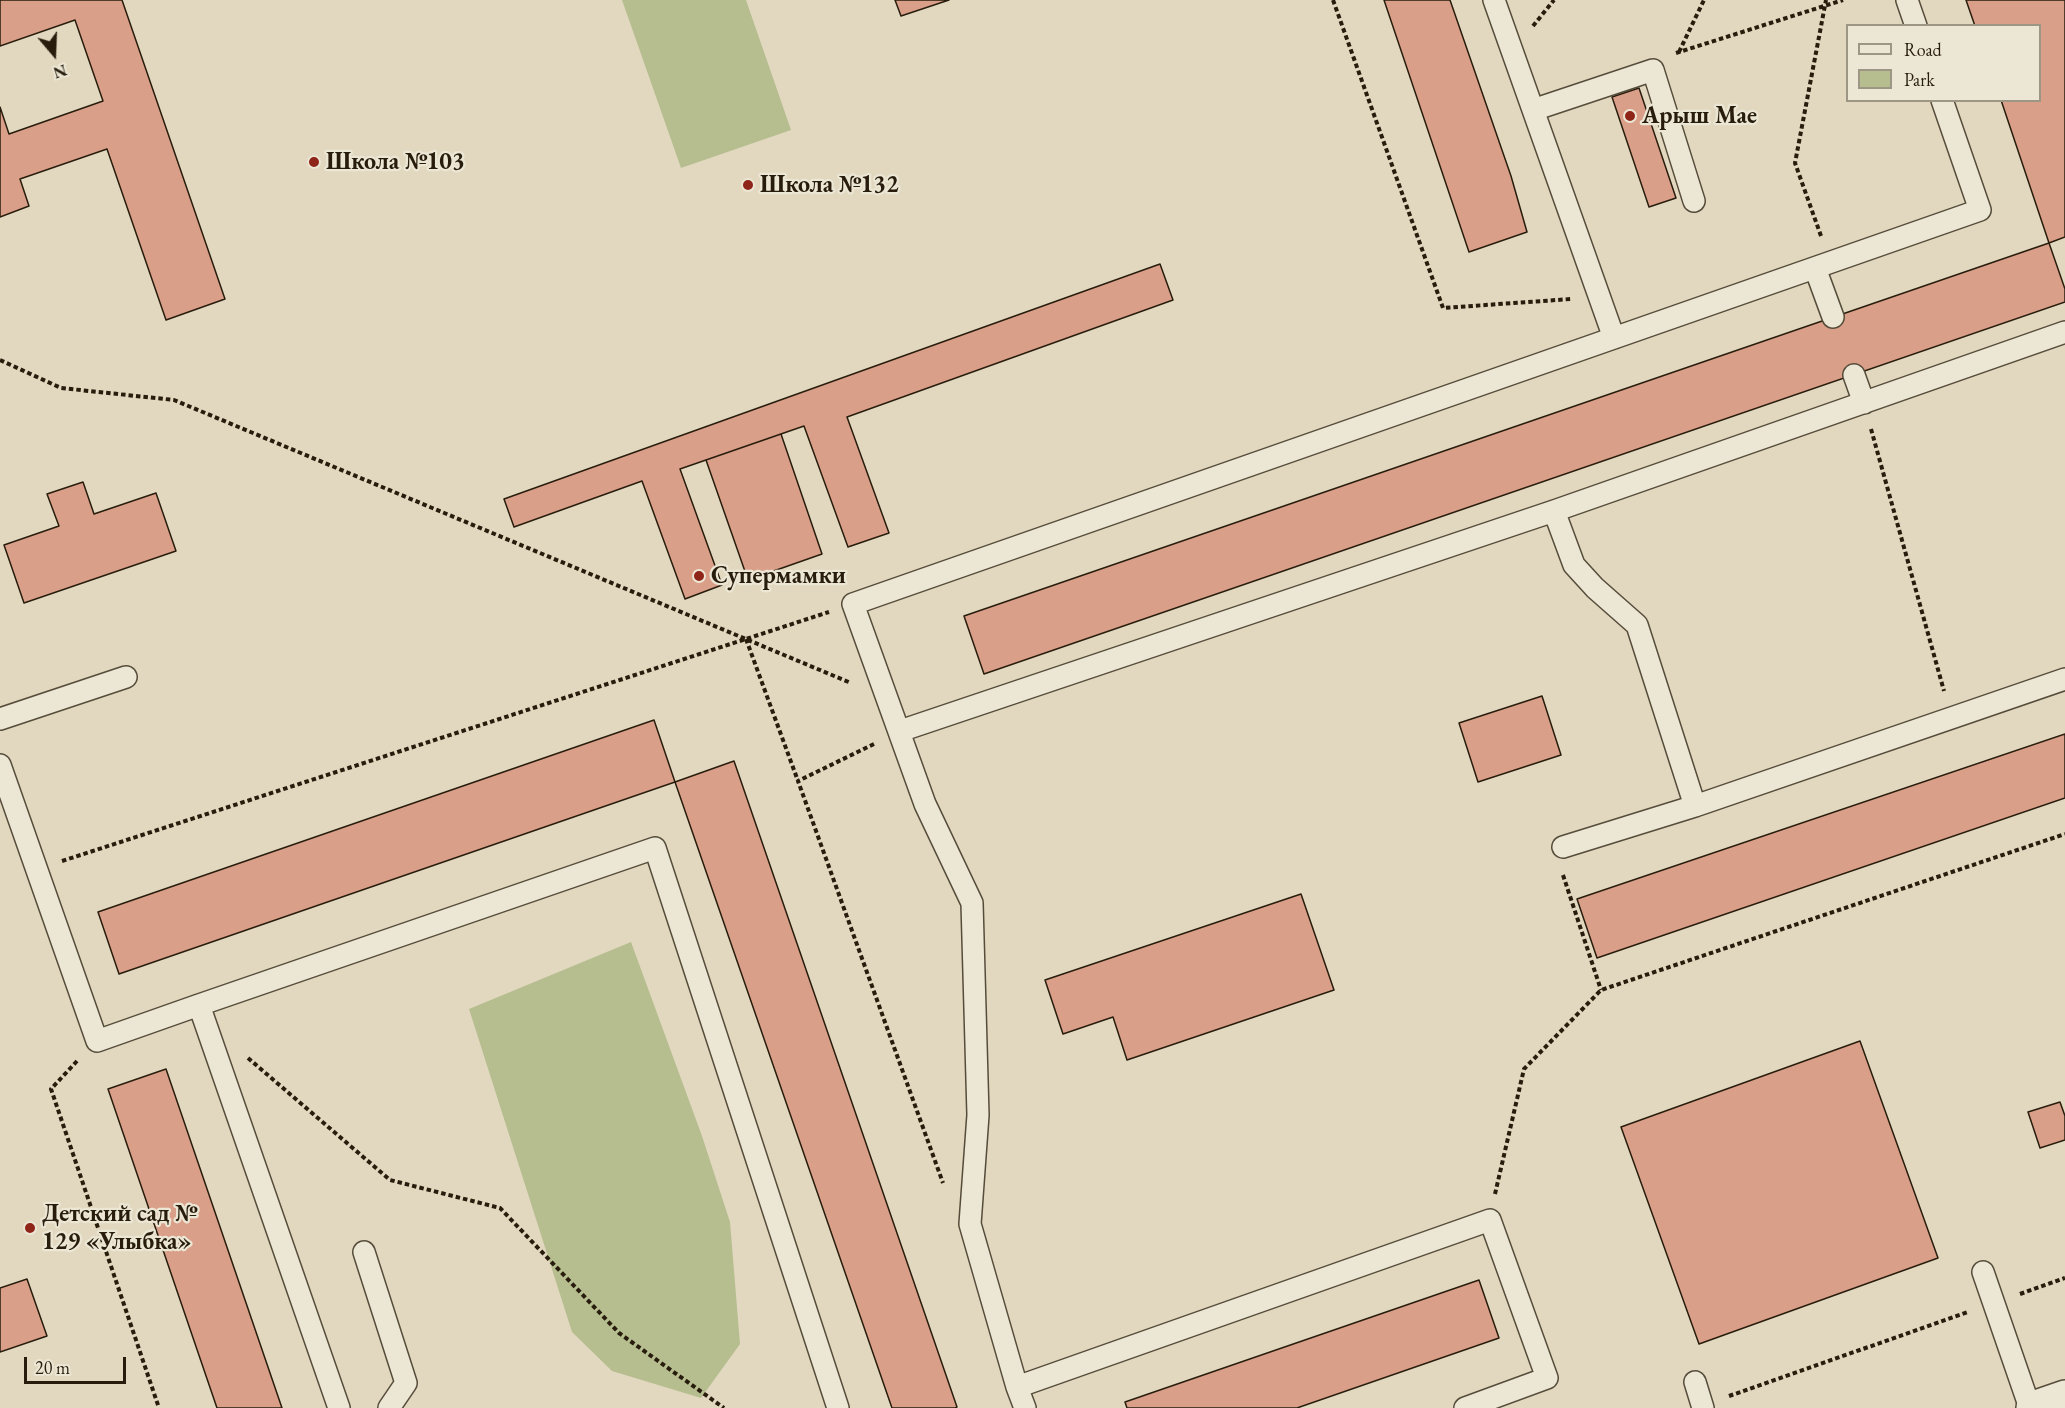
<!DOCTYPE html>
<meta charset="utf-8">
<style>
body{margin:0}
#map{position:relative;width:2065px;height:1408px;overflow:hidden;background:#e2d8bf;font-family:"EB Garamond",serif}
canvas{display:block}
.legend{position:absolute;left:1846px;top:24px;width:195px;height:78px;box-sizing:border-box;background:#ece6d5;border:2px solid #9e9685;margin:0;padding:8px 10px;list-style:none;font-size:18px;color:#281d0d}
.legend li{display:flex;align-items:center;gap:12px;height:30px}
.legend b{width:30px;border:2px solid #9e9685}
.north{position:absolute;left:24px;top:24px;width:60px;height:60px;-webkit-text-stroke:4px #ece6d5;paint-order:stroke;rotate:161deg;font-size:16px;font-weight:700;line-height:24px;text-align:center;color:#281d0d}
.north::after{content:'';display:block;margin:auto;width:21px;height:27px;background:#281d0d;clip-path:polygon(50% 0,100% 100%,50% 72%,0 100%)}
.scale{position:absolute;left:24px;top:1357px;width:102px;height:27px;box-sizing:border-box;border:3px solid #281d0d;border-top:0;padding-left:8px;font-size:18px;line-height:21px;white-space:nowrap;color:#281d0d;-webkit-text-stroke:4px #ece6d5;paint-order:stroke}
</style>
<div id="map">
<canvas width="2065" height="1408"></canvas>
<ul class="legend">
<li><b style="height:8px;background:#ece6d5"></b>Road</li>
<li><b style="height:16px;background:#b6be90"></b>Park</li>
</ul>
<div class="north">N</div>
<div class="scale">20 m</div>
</div>
<script>
const g = document.querySelector('canvas').getContext('2d');
g.lineJoin = 'round';
function paint(path, color) { g.fillStyle = color; g.fill(path, 'evenodd'); }
const poly = rows => new Path2D(rows.map(r => 'M' + r).join(''));
function stroke(path, color, width, dash) { g.strokeStyle = color; g.lineWidth = width; g.lineCap = dash ? 'butt' : 'round'; g.setLineDash(dash || []); g.stroke(path); }
function drawText(font, color, halo, rows, align = 'center') {
  g.font = font + ' "EB Garamond",serif'; g.lineWidth = 4.5; g.setLineDash([]); g.textBaseline = 'middle'; g.strokeStyle = halo; g.fillStyle = color; for (const [text, x, y, turn = 0] of rows) {
    g.save(); g.translate(x, y); g.rotate((+turn || 0) * Math.PI / 180); g.textAlign = isNaN(turn) ? turn : align; if (halo) g.strokeText(text, 0, 0); g.fillText(text, 0, 0); g.restore();
  }
}
const green = poly([
 [622,0,746,0,791,130,681,168],
 [631,942,702,1136,730,1222,740,1344,701,1398,612,1371,572,1332,469,1009]
]);
const building = poly([
 [0,0,122,0,225,299,166,320,107,149,20,179,29,206,0,217,0,107,9,134,103,101,75,20,0,46,0,0],
 [895,0,949,0,901,16,895,0],
 [1384,0,1450,0,1511,176,1527,232,1469,252,1384,0],
 [1966,0,2065,0,2065,237,2049,243,2001,100,2040,100,2040,26,1975,26,1966,0],
 [1639,88,1676,198,1649,207,1612,97,1639,88],
 [2049,243,2065,289,2065,302,984,674,964,616,2049,243],
 [1160,264,1173,300,847,417,889,533,848,547,804,426,680,469,722,585,685,599,642,481,514,527,504,499,1160,264],
 [781,434,822,554,748,580,706,460,781,434],
 [83,482,94,514,156,493,176,551,24,603,4,545,59,526,47,494,83,482],
 [1542,696,1561,755,1478,782,1459,723,1542,696],
 [654,720,675,782,119,974,98,912,654,720],
 [2065,734,2065,798,1597,958,1577,899,2065,734],
 [734,761,957,1407,955,1408,892,1408,675,782,734,761],
 [1301,894,1334,990,1127,1060,1113,1017,1063,1034,1045,980,1301,894],
 [1860,1041,1938,1258,1699,1344,1621,1127,1860,1041],
 [166,1069,282,1408,217,1408,108,1089,166,1069],
 [2060,1102,2065,1116,2065,1140,2040,1148,2028,1112,2060,1102],
 [27,1279,47,1336,0,1352,0,1288,27,1279],
 [1479,1280,1499,1338,1297,1408,1127,1408,1125,1402,1479,1280]
]);
const path = poly([
 [1333,0,1443,308,1571,299],
 [1533,26,1554,0],
 [1679,52,1704,0],
 [1676,53,1843,0],
 [1821,236,1795,163,1826,0],
 [0,360,61,388,174,400,851,683],
 [1871,429,1944,691],
 [746,639,798,781],
 [874,744,798,781,943,1183],
 [62,861,829,612],
 [1563,875,1601,990],
 [248,1058,390,1180,500,1208,619,1333,724,1408],
 [77,1061,51,1089,159,1408],
 [1495,1194,1524,1069,1601,990,2065,834],
 [2020,1294,2065,1278],
 [1729,1396,1968,1312]
]);
const service = poly([
 [1494,0,1614,338],
 [1907,0,1916,26],
 [1533,110,1653,70,1694,201],
 [1815,268,1833,317],
 [1854,375,1864,403],
 [1554,511,1574,565,1595,588,1637,625,1695,806,2065,679],
 [0,719,126,677],
 [900,731,1554,511,2065,332],
 [0,765,97,1041,199,1005],
 [1563,847,1695,806],
 [364,1252,406,1383,389,1408],
 [1983,1272,2030,1408],
 [1695,1382,1703,1408],
 [1017,1387,970,1224,978,1115,972,903,925,804,853,604,1980,210,1942,100],
 [339,1408,199,1005,655,848,838,1408],
 [1025,1408,1017,1387,1490,1220,1547,1378,1465,1408]
]);
const tertiary = poly([
 [2033,1408,2065,1397]
]);
const markers = [
 [1630,116,6,"#8f2418"],
 [314,162,6,"#8f2418"],
 [748,185,6,"#8f2418"],
 [699,576,6,"#8f2418"],
 [30,1228,6,"#8f2418"]
];
const poiNames = [
 ["Арыш Мае",1642,116],
 ["Школа №103",326,162],
 ["Школа №132",760,185],
 ["Супермамки",711,576],
 ["Детский сад №",42,1214],
 ["129 «Улыбка»",42,1242]
];
paint(green, '#b6be90');
paint(building, '#da9f89');
stroke(building, '#281d0d', 1.5);
stroke(service, '#564c3a', 24);
stroke(tertiary, '#564c3a', 36);
stroke(path, '#281d0d', 4, [4.5, 3]);
stroke(service, '#ece6d5', 21);
stroke(tertiary, '#ece6d5', 33);
for (const [x, y, r, color] of markers) { const dot = new Path2D(); dot.arc(x, y, r, 0, 2 * Math.PI); g.fillStyle = color; g.fill(dot); stroke(dot, '#ece6d5', 2); }
drawText('bold 24px', '#281d0d', '#ece6d5', poiNames, 'left');
</script>
